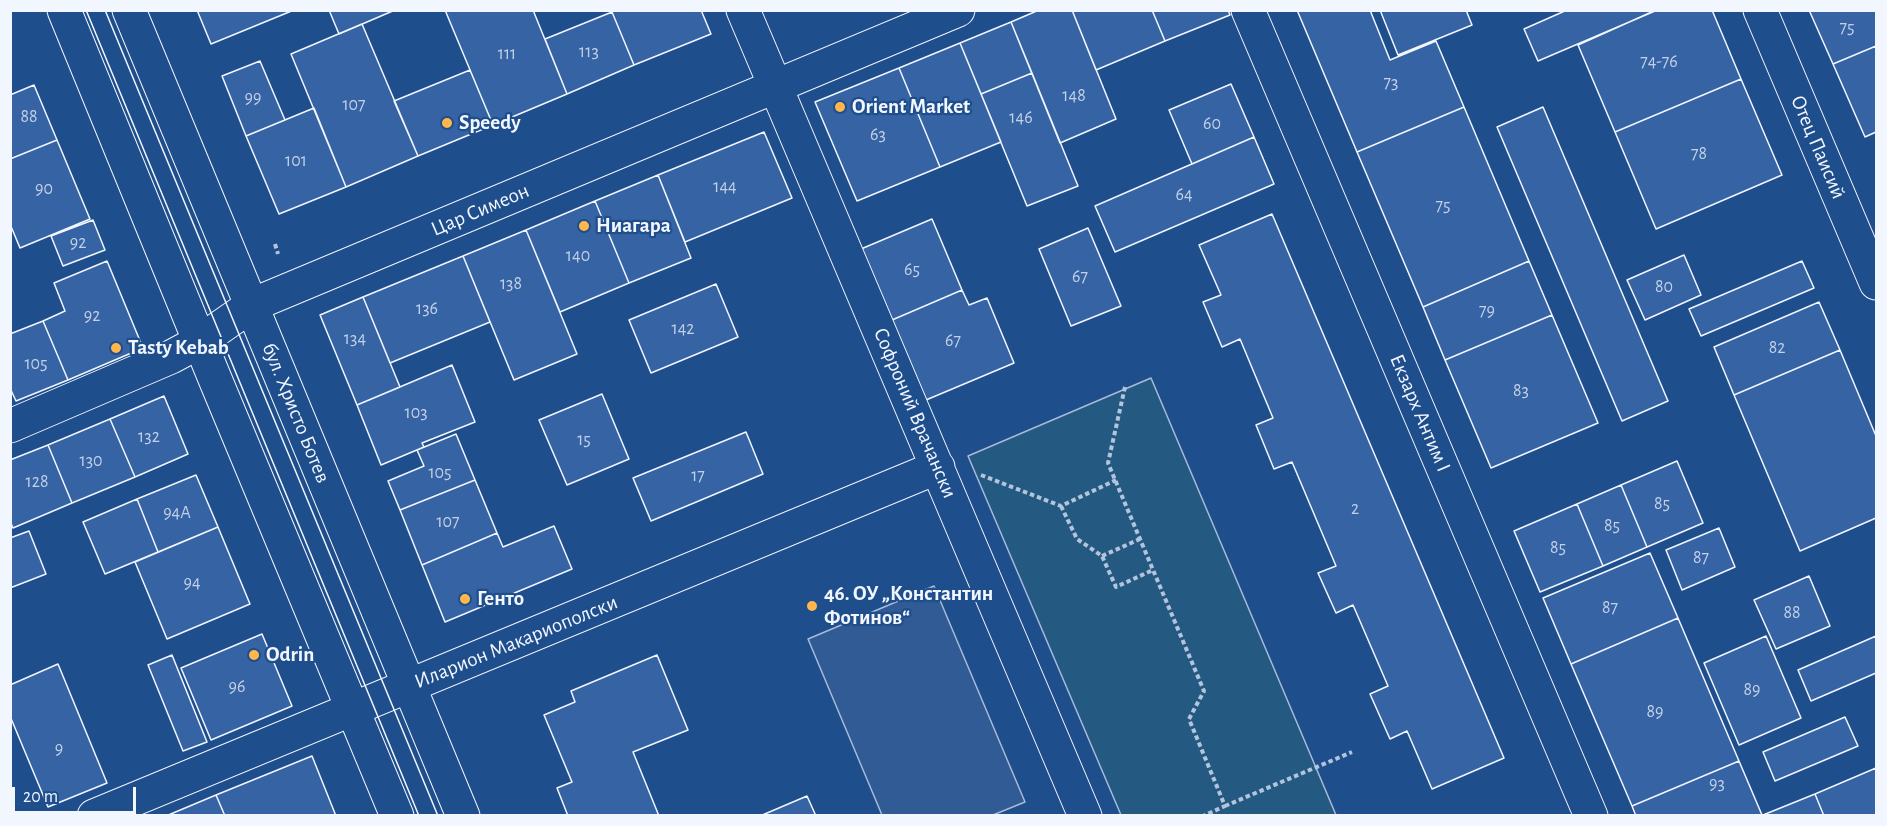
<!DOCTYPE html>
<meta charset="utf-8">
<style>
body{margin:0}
#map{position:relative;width:1887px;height:826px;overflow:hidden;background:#1f4e8c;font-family:"Alegreya Sans",sans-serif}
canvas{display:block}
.frame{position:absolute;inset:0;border:12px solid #f2f6ff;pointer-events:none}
.scale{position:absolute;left:12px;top:787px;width:124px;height:27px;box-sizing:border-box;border:3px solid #f2f6ff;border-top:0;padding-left:8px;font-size:18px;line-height:21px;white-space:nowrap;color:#f2f6ff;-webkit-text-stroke:4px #1f4e8c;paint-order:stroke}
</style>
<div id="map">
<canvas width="1887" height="826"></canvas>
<div class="frame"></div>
<div class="scale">20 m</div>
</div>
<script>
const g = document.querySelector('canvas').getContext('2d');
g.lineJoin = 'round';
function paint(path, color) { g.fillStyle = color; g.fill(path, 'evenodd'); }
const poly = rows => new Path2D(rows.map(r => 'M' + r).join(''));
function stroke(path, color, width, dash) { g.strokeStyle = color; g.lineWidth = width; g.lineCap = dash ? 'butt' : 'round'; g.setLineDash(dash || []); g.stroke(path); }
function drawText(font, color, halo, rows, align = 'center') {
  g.font = font + ' "Alegreya Sans",sans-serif'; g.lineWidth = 4.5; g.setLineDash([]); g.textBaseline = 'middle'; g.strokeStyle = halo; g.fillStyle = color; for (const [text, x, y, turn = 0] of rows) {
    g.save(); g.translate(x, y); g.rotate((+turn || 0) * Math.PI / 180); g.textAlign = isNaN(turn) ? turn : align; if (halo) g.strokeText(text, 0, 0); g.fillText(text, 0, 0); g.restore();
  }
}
const green = poly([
 [1151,378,1336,815,1121,815,968,456,1151,378]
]);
const parking = poly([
 [934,586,1025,802,993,815,882,815,808,639,934,586]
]);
const building = poly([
 [197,10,294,10,211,44,197,10],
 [329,10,395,10,339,34,329,10],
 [445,10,533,10,567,94,493,125,445,10],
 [615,10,701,10,711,34,634,65,612,12,615,10],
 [1039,10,1072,10,1116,119,1060,143,1011,22,1039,10],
 [1072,10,1152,10,1165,41,1096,70,1072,10],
 [1152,10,1228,10,1230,15,1165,41,1152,10],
 [1297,10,1370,10,1390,60,1436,41,1464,107,1357,152,1297,10],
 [1380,10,1466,10,1472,25,1398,55,1380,10],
 [1567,10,1655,10,1655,11,1538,61,1524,29,1567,10],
 [1712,10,1741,79,1615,132,1578,45,1656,10,1712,10],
 [1809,10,1876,10,1876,46,1833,64,1809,10],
 [612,12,634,65,567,94,545,39,612,12],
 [1011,22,1032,73,981,94,960,43,1011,22],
 [362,24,418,156,346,187,291,54,362,24],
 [960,43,1001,142,940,167,899,68,960,43],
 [1876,46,1876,132,1865,137,1833,64,1876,46],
 [260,61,285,120,246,136,222,76,260,61],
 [899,68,940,167,857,201,815,102,899,68],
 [470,70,493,125,418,156,394,101,470,70],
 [1032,73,1078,186,1027,206,981,94,1032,73],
 [1741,79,1782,175,1656,229,1615,132,1741,79],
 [1231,84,1254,137,1192,164,1169,110,1231,84],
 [34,85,57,140,10,159,10,95,34,85],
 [1464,107,1529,261,1423,307,1357,152,1464,107],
 [1543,107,1668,401,1622,421,1497,127,1543,107],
 [314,108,346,187,279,214,246,136,314,108],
 [764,132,792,198,685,242,658,175,764,132],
 [1254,137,1274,184,1115,252,1095,206,1254,137],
 [57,140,90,219,20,248,10,224,10,159,57,140],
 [658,175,691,258,629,283,595,201,658,175],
 [595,201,629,283,560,312,526,230,595,201],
 [1272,214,1504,758,1432,789,1407,731,1390,739,1370,694,1388,686,1353,605,1336,613,1318,573,1336,566,1292,462,1274,469,1256,425,1273,418,1240,339,1222,347,1203,302,1221,295,1199,245,1272,214],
 [932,219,962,290,892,320,861,249,932,219],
 [93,220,105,250,63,266,51,236,93,220],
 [1088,228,1121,306,1071,326,1039,249,1088,228],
 [526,230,577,354,514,380,463,256,526,230],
 [1684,255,1701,295,1645,320,1627,280,1684,255],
 [463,256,490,322,390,363,363,297,463,256],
 [107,261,143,348,68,380,43,321,65,311,54,283,107,261],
 [1529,261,1552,315,1445,360,1423,307,1529,261],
 [1802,261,1814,288,1701,336,1689,309,1802,261],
 [716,284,738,337,651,373,629,320,716,284],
 [962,290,969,305,987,298,1014,363,926,400,892,320,962,290],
 [363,297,400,387,357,405,320,315,363,297],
 [1819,302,1840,350,1734,395,1714,347,1819,302],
 [1552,315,1598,423,1491,468,1445,360,1552,315],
 [43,321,68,380,16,401,10,388,10,334,43,321],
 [1840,350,1876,436,1876,518,1800,551,1734,395,1840,350],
 [452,365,475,422,422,443,424,447,381,465,357,405,452,365],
 [602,394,629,459,567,485,539,420,602,394],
 [164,396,188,454,135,477,110,419,164,396],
 [110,419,135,477,72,503,48,445,110,419],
 [746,432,763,474,651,521,633,478,746,432],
 [456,434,475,480,400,510,388,481,424,466,417,450,456,434],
 [48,445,72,503,13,528,10,521,10,460,48,445],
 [1677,461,1703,523,1647,547,1621,485,1677,461],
 [196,475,218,527,158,552,137,499,196,475],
 [475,480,497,533,422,565,400,510,475,480],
 [1621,485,1647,547,1603,566,1577,504,1621,485],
 [137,499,158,552,105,574,83,522,137,499],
 [1577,504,1603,566,1540,592,1514,531,1577,504],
 [554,526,572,569,445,622,422,565,497,533,503,547,554,526],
 [218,527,250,604,167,639,135,562,218,527],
 [1719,528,1735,567,1682,590,1666,550,1719,528],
 [29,531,46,574,10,588,10,538,29,531],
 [1650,553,1678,618,1571,664,1543,598,1650,553],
 [1809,576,1830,626,1776,649,1754,600,1809,576],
 [1678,618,1739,761,1632,806,1571,664,1678,618],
 [262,634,292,706,211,740,181,668,262,634],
 [1766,636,1801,718,1739,745,1704,663,1766,636],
 [1876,636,1876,673,1811,701,1798,670,1876,636],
 [172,655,207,742,183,751,148,665,172,655],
 [657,655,688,730,633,752,659,816,568,816,557,788,572,782,544,715,575,702,571,691,657,655],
 [58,664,107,783,48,807,10,716,10,685,58,664],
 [1845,717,1858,746,1775,781,1763,752,1845,717],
 [312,756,336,816,225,816,216,795,312,756],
 [1739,761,1762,815,1636,816,1632,806,1739,761],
 [1876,768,1876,816,1824,816,1815,794,1876,768],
 [1815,794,1824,816,1763,816,1763,815,1815,794],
 [216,795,225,816,166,816,216,795],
 [807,796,816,816,760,816,807,796]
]);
const path = poly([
 [275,244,278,254],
 [1125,387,1108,463,1204,691,1189,719,1225,806,1203,816],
 [981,475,1061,506,1116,480],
 [1061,506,1077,539,1102,556,1116,587,1153,570],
 [1102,556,1140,539],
 [1225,806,1352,752]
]);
const minor = poly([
 [743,10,1085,816],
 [1248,10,1591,816],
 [1760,10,1876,283],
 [10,426,171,357,199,342,252,305,958,10],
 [94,816,938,467]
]);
const major = poly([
 [64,10,213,374,397,816],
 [129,10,463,816]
]);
const tram = poly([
 [86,10,419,816],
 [105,10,438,816]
]);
const markers = [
 [840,107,6,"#ffb74d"],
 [447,123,6,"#ffb74d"],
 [584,226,6,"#ffb74d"],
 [116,348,6,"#ffb74d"],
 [465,599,6,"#ffb74d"],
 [812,606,6,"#ffb74d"],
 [254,655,6,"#ffb74d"]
];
const numberNames = [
 ["75",1847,28],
 ["113",589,52],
 ["111",507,54],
 ["74-76",1659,62],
 ["73",1391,83],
 ["148",1074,96],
 ["99",253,98],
 ["107",354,105],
 ["88",29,117],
 ["146",1021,118],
 ["60",1212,124],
 ["63",878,135],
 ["78",1699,154],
 ["101",296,161],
 ["144",725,187],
 ["90",44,189],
 ["64",1184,195],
 ["75",1443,206],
 ["92",78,243],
 ["140",578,256],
 ["65",912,270],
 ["67",1080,277],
 ["138",511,284],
 ["80",1664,287],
 ["136",427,309],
 ["79",1487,311],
 ["92",92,316],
 ["142",683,329],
 ["134",355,339],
 ["67",953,341],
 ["82",1777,348],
 ["105",36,364],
 ["83",1521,391],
 ["103",416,413],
 ["132",149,437],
 ["15",584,440],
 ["130",91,461],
 ["105",440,473],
 ["17",698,476],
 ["128",37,482],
 ["85",1662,504],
 ["2",1355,509],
 ["94А",177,513],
 ["107",448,522],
 ["85",1612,526],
 ["85",1558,548],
 ["87",1701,558],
 ["94",192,583],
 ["87",1610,608],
 ["88",1792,613],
 ["96",237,687],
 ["89",1752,690],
 ["89",1655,712],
 ["9",59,749],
 ["93",1717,784]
];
const poiNames = [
 ["Orient Market",852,107],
 ["Speedy",459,123],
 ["Ниагара",596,226],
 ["Tasty Kebab",128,348],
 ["46. ОУ „Константин",824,594],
 ["Фотинов“",824,618],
 ["Генто",477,599],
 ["Odrin",266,655]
];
const streetNames = [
 ["Отец Паисий",1818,147,67],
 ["Цар Симеон",480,210,-23],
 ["бул. Христо Ботев",296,413,68],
 ["Софроний Врачански",915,413,67],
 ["Екзарх Антим I",1420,413,67],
 ["Иларион Макариополски",516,642,-22]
];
paint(green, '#245a82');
stroke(green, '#a8bbd7', 1.5);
paint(parking, '#305b95');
stroke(parking, '#a8bbd7', 1.5);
paint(building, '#3563a3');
stroke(building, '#f2f6ff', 1.5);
stroke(minor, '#f2f6ff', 35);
stroke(major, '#f2f6ff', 35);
stroke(path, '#b3c4dc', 4, [4.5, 3]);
stroke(minor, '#1f4e8c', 33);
stroke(major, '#1f4e8c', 33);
stroke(tram, '#f2f6ff', 1.5);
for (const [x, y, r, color] of markers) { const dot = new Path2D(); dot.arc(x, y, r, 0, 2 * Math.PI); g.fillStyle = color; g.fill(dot); stroke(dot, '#1f4e8c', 2); }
drawText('18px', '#c3d1e8', null, numberNames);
drawText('bold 21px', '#f2f6ff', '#1f4e8c', poiNames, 'left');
drawText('21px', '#f2f6ff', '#1f4e8c', streetNames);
</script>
